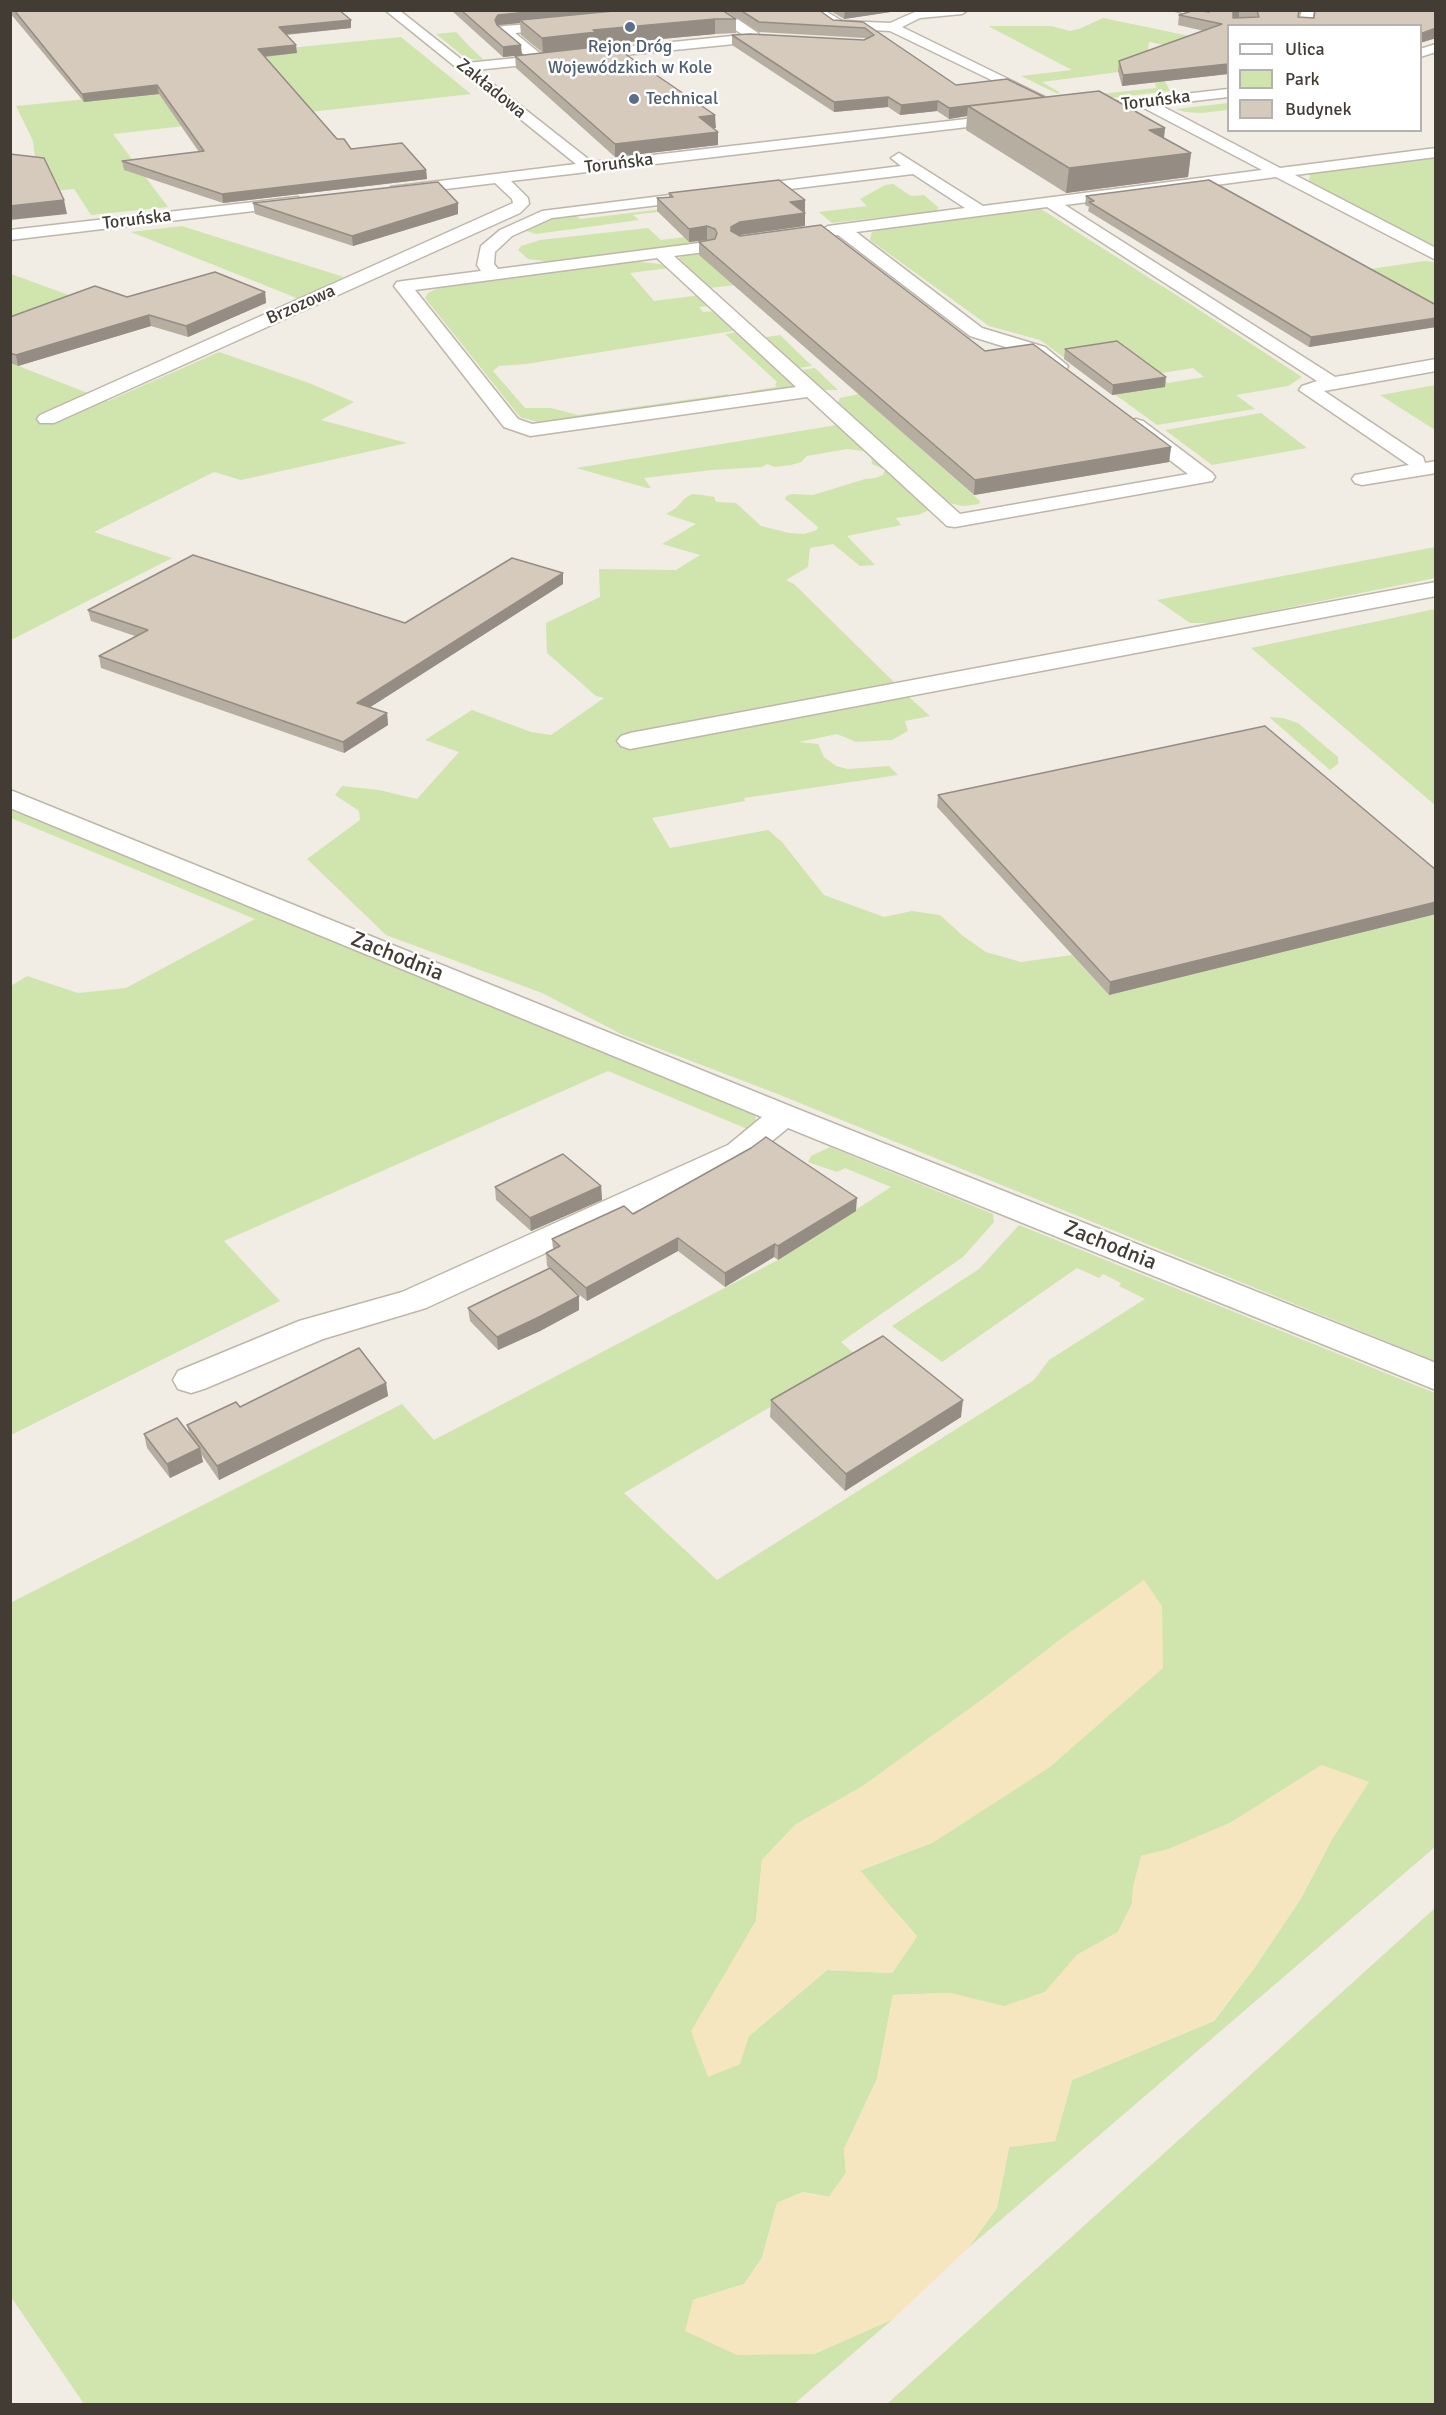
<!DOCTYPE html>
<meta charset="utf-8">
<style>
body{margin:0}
#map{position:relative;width:1446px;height:2415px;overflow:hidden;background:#f1ece4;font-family:Signika,sans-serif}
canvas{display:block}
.frame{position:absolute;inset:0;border:12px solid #433c34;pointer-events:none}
.legend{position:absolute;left:1227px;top:24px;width:195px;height:108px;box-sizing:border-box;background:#fff;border:2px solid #b4b1ae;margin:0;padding:8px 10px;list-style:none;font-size:18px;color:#433c34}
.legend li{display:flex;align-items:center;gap:12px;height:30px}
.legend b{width:30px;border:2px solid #b4b1ae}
</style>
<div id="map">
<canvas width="1446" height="2415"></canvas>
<div class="frame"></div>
<ul class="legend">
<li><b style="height:8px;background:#fff"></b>Ulica</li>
<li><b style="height:16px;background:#d0e5ad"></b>Park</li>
<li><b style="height:16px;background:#d5cabc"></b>Budynek</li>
</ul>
</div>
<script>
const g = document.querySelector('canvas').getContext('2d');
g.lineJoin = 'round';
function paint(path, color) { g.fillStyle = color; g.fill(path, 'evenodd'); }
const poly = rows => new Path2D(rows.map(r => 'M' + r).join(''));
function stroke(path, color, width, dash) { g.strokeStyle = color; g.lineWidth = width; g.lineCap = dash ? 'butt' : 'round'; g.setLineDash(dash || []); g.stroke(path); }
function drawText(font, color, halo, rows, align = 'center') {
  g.font = font + ' Signika,sans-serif'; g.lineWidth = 5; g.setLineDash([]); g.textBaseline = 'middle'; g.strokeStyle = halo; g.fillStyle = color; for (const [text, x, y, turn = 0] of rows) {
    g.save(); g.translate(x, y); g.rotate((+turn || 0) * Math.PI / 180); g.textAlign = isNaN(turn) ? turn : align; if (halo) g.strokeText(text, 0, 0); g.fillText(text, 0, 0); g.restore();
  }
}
const green = poly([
 [1103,18,1228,44,1228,58,1149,42,1148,49,1170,91,1075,102,1073,97,1156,88,1155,82,1140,74,1119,72,1042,82,1059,92,1058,94,1021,76,1072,70,988,26,1051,26,1070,31,1079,29],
 [456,32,468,45,484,60,467,59,436,34],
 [401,37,471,94,113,134,168,207,91,215,74,189,27,194,37,174,33,141,16,106,199,88,177,59],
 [1228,103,1228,110,1202,113,1185,112,1176,109],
 [1435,156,1435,246,1309,182,1310,174,1319,171],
 [893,184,911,196,924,195,939,208,935,211,832,223,819,212,867,206,860,199,885,185],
 [729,201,729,203,633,215,639,220,536,234,523,230,554,216,574,214,580,219],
 [1038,207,1184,300,1302,377,1288,386,1236,395,1255,409,1157,425,1040,340,989,326,870,240,872,232,886,228],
 [1193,368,1204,377,1168,383,1156,374],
 [182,226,245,246,344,277,299,299,131,232],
 [648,228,661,240,702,235,710,241,552,262,528,259,518,250,521,246,540,240],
 [719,249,735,285,710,288,678,259,684,254],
 [631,261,660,264,669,268,630,273,654,301,701,295,712,306,699,307,703,312,716,311,739,330,526,364,499,366,493,371,525,408,551,408,578,415,728,394,732,398,541,423,520,417,425,298,428,293,444,285],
 [1425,261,1435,262,1435,316,1356,271],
 [11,274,102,307,11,342],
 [740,332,805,390,754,395,751,391,776,387,775,384,777,382,725,334],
 [780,335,812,366,798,368,766,337],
 [219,352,309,383,354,402,321,420,407,443,241,480,214,472,94,532,172,558,11,640,11,363,108,401],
 [815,368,838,390,823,390,801,370],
 [1435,385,1435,430,1380,395,1381,395],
 [859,394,980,501,979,504,963,506,949,503,838,403,840,398],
 [1261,413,1307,448,1212,465,1165,430],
 [843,424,930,507,927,511,918,515,896,518,901,525,847,536,875,565,860,566,833,544,810,548,808,567,786,580,794,584,898,686,619,736,628,748,909,697,930,716,905,721,908,731,892,740,856,742,837,734,799,742,818,744,824,757,836,766,848,769,889,766,898,775,744,798,745,801,652,818,670,848,768,830,782,842,824,895,884,917,912,911,940,915,963,936,986,952,1021,962,1072,955,1109,995,1435,914,1435,1361,775,1093,623,1035,542,993,386,935,307,859,360,820,359,811,335,795,342,786,379,790,417,799,459,752,425,740,472,710,531,732,551,735,604,698,596,696,547,653,546,623,600,597,599,569,676,570,700,555,662,544,696,524,666,514,676,508,684,499,692,494,703,495,714,497,716,502,736,503,761,526,789,533,804,534,817,530,818,527,785,499,786,496,792,494,813,495,865,479,875,478,883,475,885,470,872,464,871,457,863,451,847,449,807,456,801,462,791,465,775,467,767,464,762,467,712,470,644,478,651,488,647,488,576,468],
 [1435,547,1435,578,1212,623,1190,623,1157,600],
 [1435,609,1436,609,1435,805,1251,648],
 [1269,717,1283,718,1298,723,1338,757,1338,764,1330,770],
 [11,810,755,1113,757,1133,608,1071,224,1241,280,1301,11,1435,11,986,27,976,78,993,126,988,255,919,11,818],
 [830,1147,993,1214,994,1222,963,1257,841,1342,857,1356,624,1493,717,1580,1034,1380,1049,1360,1145,1299,1119,1286,1121,1283,1103,1274,1099,1278,1077,1268,942,1362,892,1326,979,1269,1019,1225,1435,1393,1435,1847,968,2248,997,2208,1009,2147,1055,2141,1072,2080,1214,2021,1255,1967,1300,1900,1331,1841,1322,1765,1230,1823,1169,1849,1141,1856,1133,1888,1132,1904,1118,1932,1077,1955,1045,1992,1004,2007,950,1993,893,1995,877,2079,844,2149,846,2173,829,2197,803,2192,777,2203,762,2258,744,2284,693,2300,814,2354,893,2319,794,2404,84,2404,11,2297,10,1603,402,1404,434,1440,778,1260,891,1187,845,1168,837,1172,808,1162,811,1156],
 [1145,1581,934,1842,859,1871,917,1936,892,1973,827,1970,749,2036,692,2031,756,1921,762,1860,795,1825,863,1786,983,1699,1069,1633],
 [1435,1908,1435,2404,887,2404]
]);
const sand = poly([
 [1144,1580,1162,1606,1163,1668,1050,1767,934,1842,860,1870,917,1937,892,1973,827,1970,749,2036,740,2064,708,2077,691,2031,756,1921,762,1860,795,1825,863,1786,983,1699,1069,1633],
 [1322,1765,1369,1782,1331,1841,1300,1900,1255,1967,1213,2021,1072,2080,1055,2141,1009,2147,997,2208,968,2248,893,2319,814,2354,737,2355,685,2331,693,2300,744,2284,762,2259,777,2203,803,2192,829,2197,846,2173,844,2149,877,2079,893,1995,950,1993,1004,2006,1045,1992,1077,1955,1118,1932,1132,1904,1133,1888,1141,1856,1169,1849,1230,1823]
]);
const minor = poly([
 [385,10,399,10,466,63,527,57,499,33,498,30,499,27,504,26,571,21,572,24,566,28,515,33,542,55,743,35,716,17,695,16,691,15,690,10,724,10,758,33,760,36,758,39,744,43,475,70,592,162,1010,114,1017,118,1010,122,511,181,528,198,529,204,520,213,54,423,40,423,37,419,40,415,513,203,512,199,495,183,397,195,389,190,391,187,576,164,385,10],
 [808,10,824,10,842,21,890,23,917,11,968,10,962,14,920,18,902,27,1049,99,1042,103,1037,102,890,31,834,28,808,10],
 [1173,10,1198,10,1210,13,1212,16,1206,20,1173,10],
 [1302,10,1314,10,1311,26,1298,26,1302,10],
 [1436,44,1436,52,1420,57,1420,49,1436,44],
 [1228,89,1228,97,1160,105,1280,168,1436,148,1436,157,1295,175,1436,248,1436,260,1276,177,1065,205,1335,377,1436,359,1436,371,1324,391,1423,457,1425,463,1436,461,1436,473,1362,485,1355,483,1352,479,1355,475,1409,465,1299,390,1302,386,1317,381,1047,207,856,232,982,328,1045,347,1068,366,1066,370,1059,372,1052,370,1031,355,970,336,838,235,828,236,820,231,828,226,965,208,913,174,552,218,512,236,495,252,494,264,498,269,707,242,713,243,715,247,713,251,674,256,960,514,1188,474,1129,429,1126,425,1129,421,1136,419,1143,421,1212,473,1215,477,1212,481,955,527,947,526,807,397,530,436,504,427,394,286,397,282,403,281,481,271,477,265,481,246,500,230,542,211,901,166,891,158,899,153,983,206,1262,170,1142,107,1079,114,1072,110,1079,106,1228,89],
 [657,258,796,387,532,424,518,419,415,290,657,258],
 [298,197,306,202,304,205,10,240,10,230,298,197],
 [1436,582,1436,596,630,749,621,746,617,741,621,736,630,733,1436,582],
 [10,790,795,1108,1436,1363,1436,1390,788,1128,750,1159,426,1308,323,1339,204,1389,191,1393,178,1389,173,1380,178,1371,299,1321,402,1292,728,1145,762,1117,10,808,10,790]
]);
const wall = poly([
 [10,10,339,10,351,28,286,35,297,53,265,57,337,139,351,149,426,170,427,179,223,203,124,170,122,161,199,152,159,94,84,102,10,13],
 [722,10,736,19,736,33,715,34,597,45,597,47,716,128,714,128,718,132,718,145,615,157,516,68,515,56,503,57,452,11],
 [520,23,521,35,543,53,522,55,498,26,499,25],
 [725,10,819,10,833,20,863,22,956,85,1044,97,1165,128,1164,138,1191,153,1188,177,1066,193,966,130,967,116,949,119,937,111,900,115,888,107,834,112,732,45,732,35,864,40,866,39,865,38,759,32],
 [829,10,904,10,844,19],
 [1211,10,1300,10,1299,17,1314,18,1436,10,1436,38,1420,43,1420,26,1228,26,1228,74,1122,86,1118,71,1119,61,1204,31,1178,25,1179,15,1209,12],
 [669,193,805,200,805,226,739,235,985,351,1171,447,1169,462,974,495,699,255,699,242,707,240,689,242,657,211,657,198,669,197],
 [1086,196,1436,305,1436,327,1309,347,1088,211,1089,207,1085,205],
 [253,203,458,203,458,214,353,246,255,214],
 [265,292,266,303,188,337,151,326,18,366,10,363,10,317,127,297],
 [1065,349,1165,387,1112,395,1064,359],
 [563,584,370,707,387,713,388,725,344,753,101,668,99,656,135,636,91,621,88,610,405,623],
 [938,795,1436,870,1436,914,1109,995,937,807],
 [601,1186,602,1200,531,1231,496,1200,495,1187],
 [856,1211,778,1260,774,1257,725,1287,678,1251,587,1301,560,1279,579,1296,579,1310,540,1331,498,1350,470,1321,468,1308,549,1268,547,1266,546,1253,553,1249,552,1239,633,1214],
 [386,1383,388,1396,219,1480,201,1454,203,1462,170,1478,147,1448,144,1434,189,1433,187,1425,240,1407],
 [771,1400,961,1417,845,1491,770,1417]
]);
const shadedWall = poly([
 [548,10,647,10,520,20,520,23,499,25,496,29,495,20,498,15],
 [845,10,904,10,844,19],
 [1232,10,1239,10,1239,17,1231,19],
 [715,19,715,34,597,45,597,47,543,53,542,38,593,30],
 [351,20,351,28,280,35,279,27],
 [1436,28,1436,38,1420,43,1420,34],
 [296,45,297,53,259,57,258,49],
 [521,45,522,55,503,57,503,47],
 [1228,64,1228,74,1122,86,1123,75],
 [157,85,159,94,84,102,82,94],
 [888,97,888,107,834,112,834,102],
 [1044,97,968,106,967,116,949,119,949,108],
 [938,101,937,111,900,115,901,105],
 [715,115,716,128,699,130,699,117],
 [1165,128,1162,152,1149,130],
 [718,132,718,145,615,157,615,144],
 [1191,153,1188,177,1066,193,1069,168],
 [426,170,427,179,223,203,222,194],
 [64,200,67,214,10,220,10,206],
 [805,200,805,226,740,235,731,240,731,227,740,222,790,202],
 [458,203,458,214,353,246,352,236],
 [707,226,707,240,689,242,689,229],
 [265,292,266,303,188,337,186,326],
 [149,315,151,326,18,366,16,355],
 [1436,318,1436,327,1309,347,1311,337],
 [1166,377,1165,387,1112,395,1113,385],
 [1171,447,1169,462,974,495,975,480],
 [563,573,563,584,358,715,357,703],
 [387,713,388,725,344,753,343,742],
 [1436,902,1436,914,1109,995,1110,982],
 [601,1186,602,1200,531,1231,530,1218],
 [857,1198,856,1211,778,1260,778,1246],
 [678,1238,678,1251,587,1301,586,1288],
 [775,1244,774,1257,725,1287,725,1273],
 [579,1296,579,1310,540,1331,498,1350,497,1337],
 [386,1383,388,1396,219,1480,217,1466],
 [963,1400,961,1417,845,1491,846,1474],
 [200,1448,203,1462,170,1478,167,1464]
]);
const building = poly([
 [14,10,339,10,351,20,279,27,296,45,258,49,337,139,344,139,351,149,402,143,426,170,222,194,122,161,204,151,157,85,82,94,14,10],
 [461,10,548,10,498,15,495,20,497,25,521,45,503,47,461,10],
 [624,10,722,10,736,19,715,19,593,30,597,32,542,38,520,20,624,10],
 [740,10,819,10,833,20,863,22,956,85,1007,79,1044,97,949,108,938,101,901,105,888,97,834,102,732,35,750,34,864,40,874,35,865,28,759,22,740,10],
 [1195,10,1209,12,1211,10,1233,10,1233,18,1259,17,1257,11,1255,10,1299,10,1298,17,1314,18,1315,10,1436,10,1436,28,1420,34,1420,26,1228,26,1228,64,1123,75,1119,61,1222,24,1179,15,1195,10],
 [612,45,715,115,699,117,718,132,615,144,515,56,612,45],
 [1099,91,1165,128,1149,130,1191,153,1069,168,968,106,1099,91],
 [10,154,44,158,64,200,10,206,10,154],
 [779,180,805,200,790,202,805,213,740,222,731,227,731,231,740,236,821,225,985,351,1033,344,1171,447,975,480,699,242,715,239,717,233,715,229,707,226,689,229,657,198,673,197,669,193,779,180],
 [1209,180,1436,305,1436,318,1311,337,1089,202,1094,201,1086,196,1209,180],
 [438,182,458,203,352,236,253,203,438,182],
 [215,272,265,292,186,326,149,315,16,355,10,353,10,317,95,286,127,297,215,272],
 [1117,341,1166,377,1113,385,1065,349,1117,341],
 [193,555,405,623,512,558,563,573,357,703,387,713,343,742,99,656,148,630,88,610,193,555],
 [1265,726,1436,870,1436,902,1110,982,938,795,1265,726],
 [766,1137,857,1198,778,1246,775,1244,725,1273,678,1238,586,1288,546,1253,560,1246,552,1239,624,1206,633,1214,751,1148,766,1137],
 [563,1154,601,1186,530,1218,495,1187,563,1154],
 [550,1268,579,1296,539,1317,497,1337,468,1308,550,1268],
 [883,1336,963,1400,846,1474,771,1400,883,1336],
 [359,1348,386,1383,217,1466,187,1425,236,1402,240,1407,359,1348],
 [177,1418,200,1448,167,1464,144,1434,177,1418]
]);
const markers = [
 [630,27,6,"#5c6f8a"],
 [634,99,6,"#5c6f8a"]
];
const farServicenames = [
 ["Rejon Dróg",630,47],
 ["Wojewódzkich w Kole",630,68],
 ["Technical",646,99,"left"]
];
const farStreetnames = [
 ["Zakładowa",491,89,39],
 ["Toruńska",1156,101,-7],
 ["Toruńska",619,164,-7],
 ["Toruńska",137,220,-7],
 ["Brzozowa",301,305,-24]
];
const streetNames = [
 ["Zachodnia",397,957,22],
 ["Zachodnia",1110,1246,22]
];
paint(green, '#d0e5ad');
paint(sand, '#f6e6bf');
stroke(minor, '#bfb6aa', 3);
paint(minor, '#fff');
paint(wall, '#b7aea2');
paint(shadedWall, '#958d84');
paint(building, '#d5cabc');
stroke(building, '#958d84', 1.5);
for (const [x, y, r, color] of markers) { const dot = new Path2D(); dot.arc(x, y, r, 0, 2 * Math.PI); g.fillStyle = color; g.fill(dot); stroke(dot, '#fff', 2); }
drawText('18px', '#4e5e75', '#fff', farServicenames);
drawText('18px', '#433c34', '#fff', farStreetnames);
drawText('22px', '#433c34', '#fff', streetNames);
</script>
